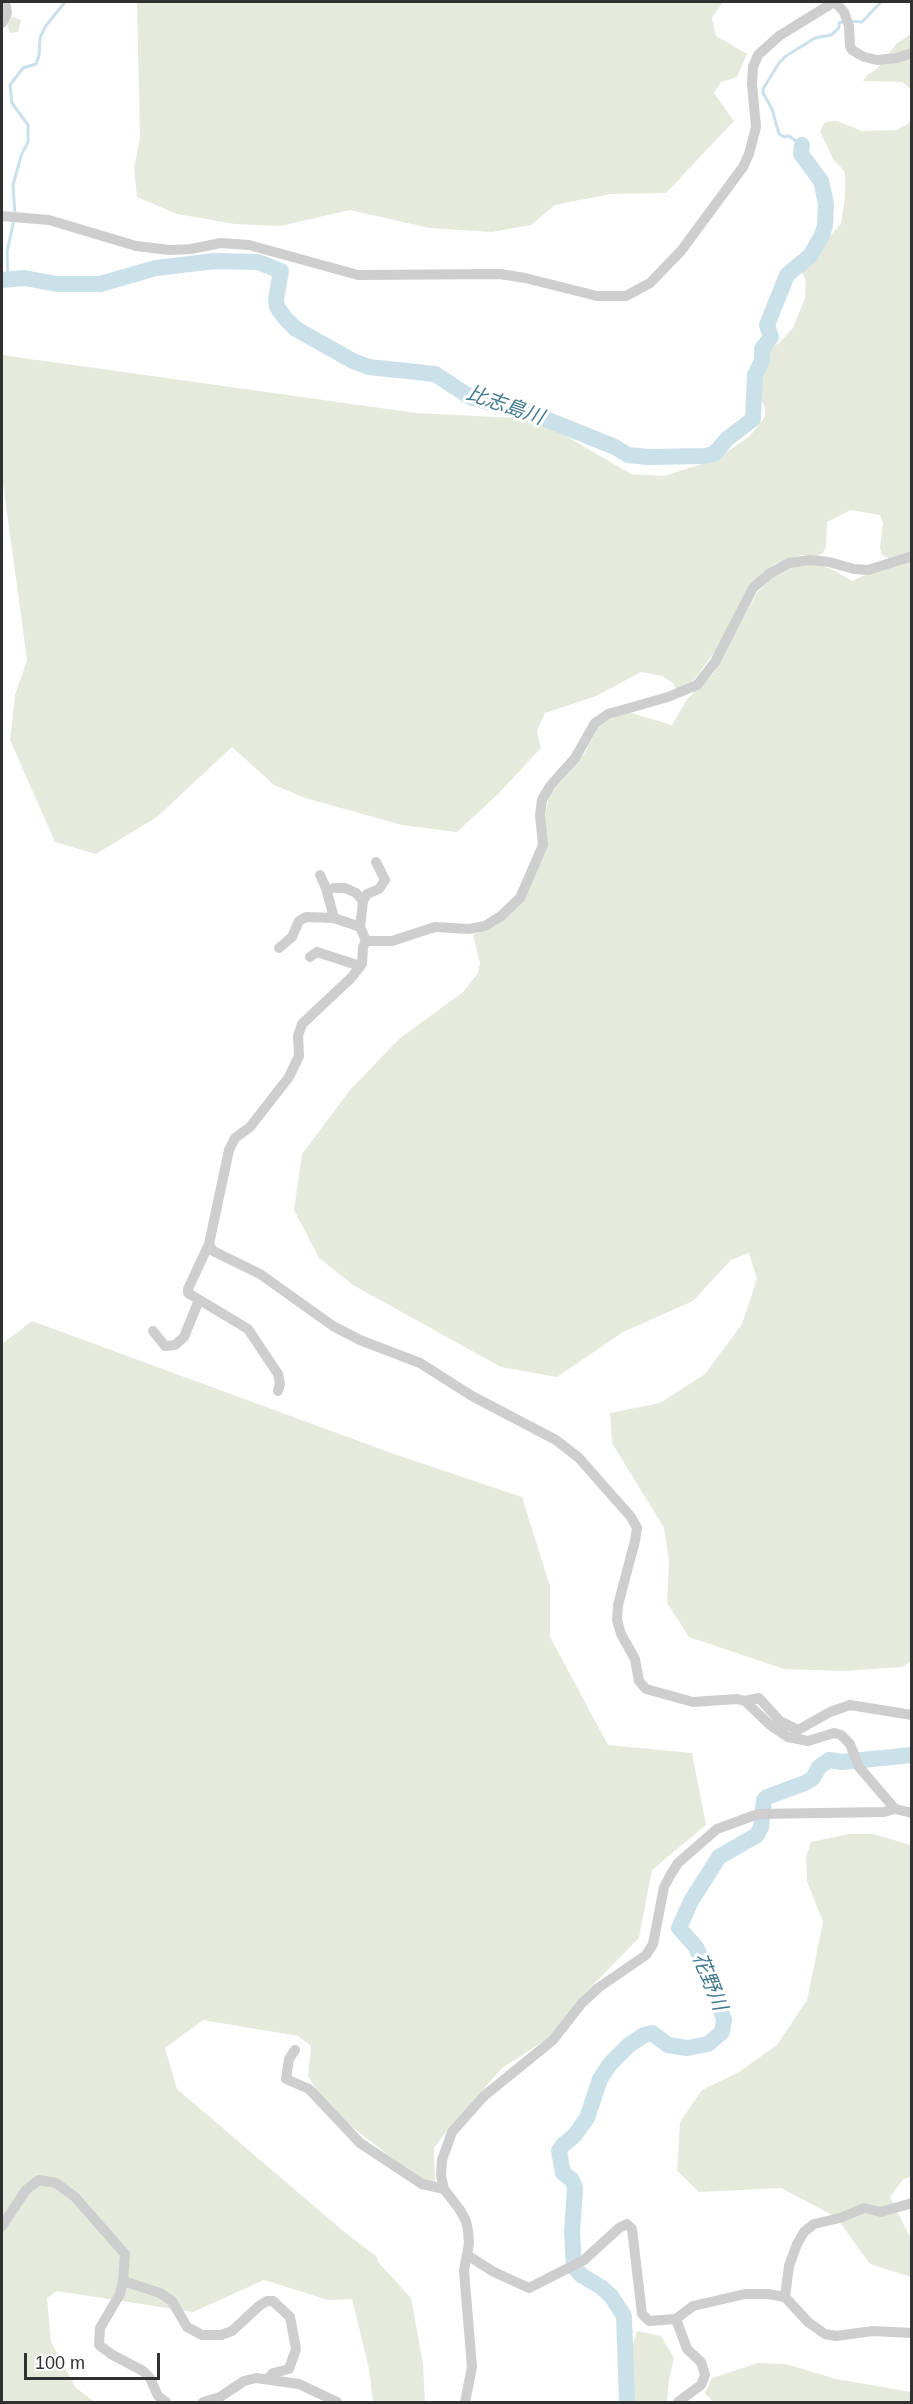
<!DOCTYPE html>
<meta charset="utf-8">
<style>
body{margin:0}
#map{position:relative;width:913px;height:2404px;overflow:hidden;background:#fff;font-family:Helvetica,sans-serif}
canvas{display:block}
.frame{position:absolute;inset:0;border:3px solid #313131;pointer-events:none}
.scale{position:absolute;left:24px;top:2353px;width:136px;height:27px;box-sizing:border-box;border:3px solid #313131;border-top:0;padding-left:8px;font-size:18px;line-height:21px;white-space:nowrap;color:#313131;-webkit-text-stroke:4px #fff;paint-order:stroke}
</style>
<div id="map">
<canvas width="913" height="2404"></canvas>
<div class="frame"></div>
<div class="scale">100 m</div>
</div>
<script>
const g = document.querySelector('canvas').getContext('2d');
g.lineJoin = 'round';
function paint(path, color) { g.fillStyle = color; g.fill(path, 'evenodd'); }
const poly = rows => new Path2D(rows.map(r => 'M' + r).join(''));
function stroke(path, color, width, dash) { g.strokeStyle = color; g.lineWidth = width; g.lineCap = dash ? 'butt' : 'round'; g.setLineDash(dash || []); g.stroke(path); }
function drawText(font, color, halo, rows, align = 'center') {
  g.font = font + ' Helvetica,"Noto Sans JP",sans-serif'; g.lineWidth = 6; g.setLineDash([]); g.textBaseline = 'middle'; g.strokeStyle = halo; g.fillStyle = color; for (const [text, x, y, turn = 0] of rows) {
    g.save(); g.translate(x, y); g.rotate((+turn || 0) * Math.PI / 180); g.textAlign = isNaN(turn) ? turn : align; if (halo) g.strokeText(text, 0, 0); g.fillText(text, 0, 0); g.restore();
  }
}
const green = poly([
 [137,2,723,2,712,18,716,36,747,54,737,77,721,82,714,93,734,121,666,193,611,194,555,205,531,225,492,232,429,228,350,210,280,226,235,224,177,214,137,197,134,169,140,138],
 [10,16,21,20,18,32,10,33,7,24],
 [911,34,911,89,902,82,863,81,867,75,876,70,896,44],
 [911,115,911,551,889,558,882,555,880,547,883,523,880,515,851,510,827,522,826,547,823,553,817,556,802,555,775,564,761,575,716,650,693,681,676,690,673,683,662,676,641,672,596,696,545,713,537,731,541,748,498,794,457,832,402,825,305,798,274,785,232,747,157,817,96,854,55,842,10,740,15,695,27,660,2,476,2,355,416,413,537,419,631,474,664,476,715,460,750,436,765,417,765,408,760,396,750,386,750,374,755,359,779,343,793,328,805,298,806,281,801,270,801,259,809,247,826,240,841,224,845,197,845,172,833,159,820,131,825,122,837,121,862,131,897,130,909,123],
 [911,561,911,1662,902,1667,843,1671,784,1669,689,1637,667,1603,669,1561,664,1528,612,1443,610,1413,660,1403,705,1374,742,1324,757,1279,749,1253,731,1260,693,1301,623,1332,557,1377,501,1367,353,1285,319,1258,294,1210,302,1154,350,1090,399,1039,463,992,478,973,480,963,473,935,495,926,513,911,547,839,545,817,549,796,584,754,599,726,609,719,628,712,672,725,688,698,713,674,757,593,768,580,781,571,800,565,814,564,832,569,852,581,872,572],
 [32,1321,394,1454,522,1497,550,1586,550,1637,608,1745,692,1753,706,1825,652,1870,639,1938,578,2000,553,2035,502,2068,446,2132,434,2148,435,2184,420,2180,328,2108,308,2076,311,2046,298,2036,203,2020,165,2048,177,2089,342,2230,377,2257,378,2262,411,2298,423,2363,425,2402,373,2402,369,2369,352,2299,328,2300,264,2280,193,2312,57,2291,47,2298,51,2342,76,2388,95,2402,2,2402,2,1344],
 [849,1834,873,1834,911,1845,911,2177,903,2179,890,2197,911,2239,911,2277,870,2264,836,2217,781,2188,699,2192,677,2171,680,2122,702,2090,739,2072,777,2045,807,2000,823,1922,807,1881,806,1857,811,1842],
 [637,2331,661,2336,674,2358,669,2380,667,2402,634,2402,632,2347],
 [758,2363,786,2364,836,2379,911,2392,911,2402,713,2402,705,2393,712,2378]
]);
const stream = poly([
 [850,21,862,22,881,2],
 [802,145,789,136,784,137,779,134,772,109,763,93,763,89,779,63,786,56,815,38,831,35,839,28,839,23,843,22],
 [15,214,13,185,21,156,28,142,28,125,12,103,10,85,23,68,36,64,39,56,40,38,45,27,65,2],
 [8,278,7,252,14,220]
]);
const river = poly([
 [2,280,24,278,57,284,100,284,156,268,215,261,258,262,281,271,276,299,277,307,285,318,296,329,353,361,369,367,435,374,470,397,543,418,615,447,628,455,648,457,704,456,714,454,727,439,753,419,755,375,762,361,762,349,771,337,767,325,787,275,810,256,821,237,825,226,826,204,821,181,801,154,802,145],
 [627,2402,624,2316,611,2296,601,2287,581,2275,574,2267,572,2231,575,2188,572,2180,563,2173,559,2151,563,2145,574,2136,587,2118,600,2079,610,2064,629,2045,644,2035,652,2033,668,2045,687,2048,708,2044,722,2032,724,2020,712,1984,696,1947,679,1928,691,1901,719,1857,757,1835,761,1827,764,1800,767,1797,805,1783,813,1778,819,1767,829,1760,842,1762,912,1755]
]);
const minor = poly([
 [835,2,844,12,849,26,850,46,852,50,864,57,877,60,897,58,912,53],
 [2,23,7,13,5,2],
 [2,216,49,220,136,246,170,250,191,249,221,243,249,245,358,275,500,274,525,278,597,296,626,296,650,283,681,251,743,167,749,154,756,127,752,84,753,67,758,55,779,36,834,2],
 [320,875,326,888,334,918,360,927,366,941],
 [334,888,345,888,356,893,363,901,360,927],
 [363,901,367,894,379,889,385,880,376,862],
 [279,948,292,937,299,921,306,917,334,918],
 [310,957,317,952,360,966],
 [209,1244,213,1251,260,1274,333,1326,360,1340,420,1363,472,1396,556,1440,579,1458,631,1517,637,1528,635,1541,618,1605,617,1620,621,1634,635,1659,639,1681,646,1689,693,1702,737,1699,745,1701,759,1698,780,1721,798,1730,830,1712,850,1705,912,1715],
 [153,1331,165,1346,175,1345,184,1337,199,1300],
 [278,1391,280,1384,278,1374,248,1329,188,1293,188,1289,209,1244,229,1150,235,1138,250,1127,289,1077,299,1056,298,1036,302,1024,351,978,362,964,363,947,366,941,392,941,435,927,469,929,485,926,501,916,520,898,543,845,540,815,542,800,550,786,575,758,595,723,608,714,668,697,697,685,715,662,753,588,769,574,789,563,810,560,829,562,854,569,868,570,912,556],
 [745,1701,770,1725,788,1737,808,1741,834,1733,841,1735,850,1744,859,1767,895,1809],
 [295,2050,289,2059,286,2079,309,2089,360,2143,422,2184,444,2189],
 [2,2226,26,2190,39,2180,56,2183,75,2197,125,2254,123,2281,120,2294,100,2328,99,2345,111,2354,143,2371,150,2378,158,2396,166,2402],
 [467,2255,494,2272,529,2288,584,2260,619,2228,627,2224,632,2229,642,2314,649,2321,676,2319,693,2306,745,2294,768,2294,785,2297,808,2322,825,2334,836,2336,873,2331,912,2333],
 [123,2281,160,2293,172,2301,187,2327,202,2335,221,2335,232,2331,259,2306,267,2301,273,2301,290,2317,296,2349,289,2369,273,2373,268,2379],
 [785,2297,789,2266,797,2244,804,2232,814,2224,840,2218,864,2208,881,2212,912,2203],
 [676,2319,687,2349,701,2362,705,2375,701,2385,678,2402],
 [203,2402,220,2397,244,2381,256,2378,299,2384,337,2402],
 [465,2402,472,2367,464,2271,469,2243,468,2231,466,2221,460,2210,444,2189,441,2176,442,2160,452,2132,484,2096,553,2040,582,2003,598,1988,646,1955,653,1944,664,1887,671,1874,678,1863,717,1829,758,1814,884,1812,895,1809,912,1813]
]);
const waterNames = [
 ["比志島川",505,406,19],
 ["花野川",709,1982,68]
];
paint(green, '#e5eadd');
stroke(stream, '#cbe1ea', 3);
stroke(river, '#cbe1ea', 16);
stroke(minor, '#cecece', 10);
drawText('italic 20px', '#427a91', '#fff', waterNames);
</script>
